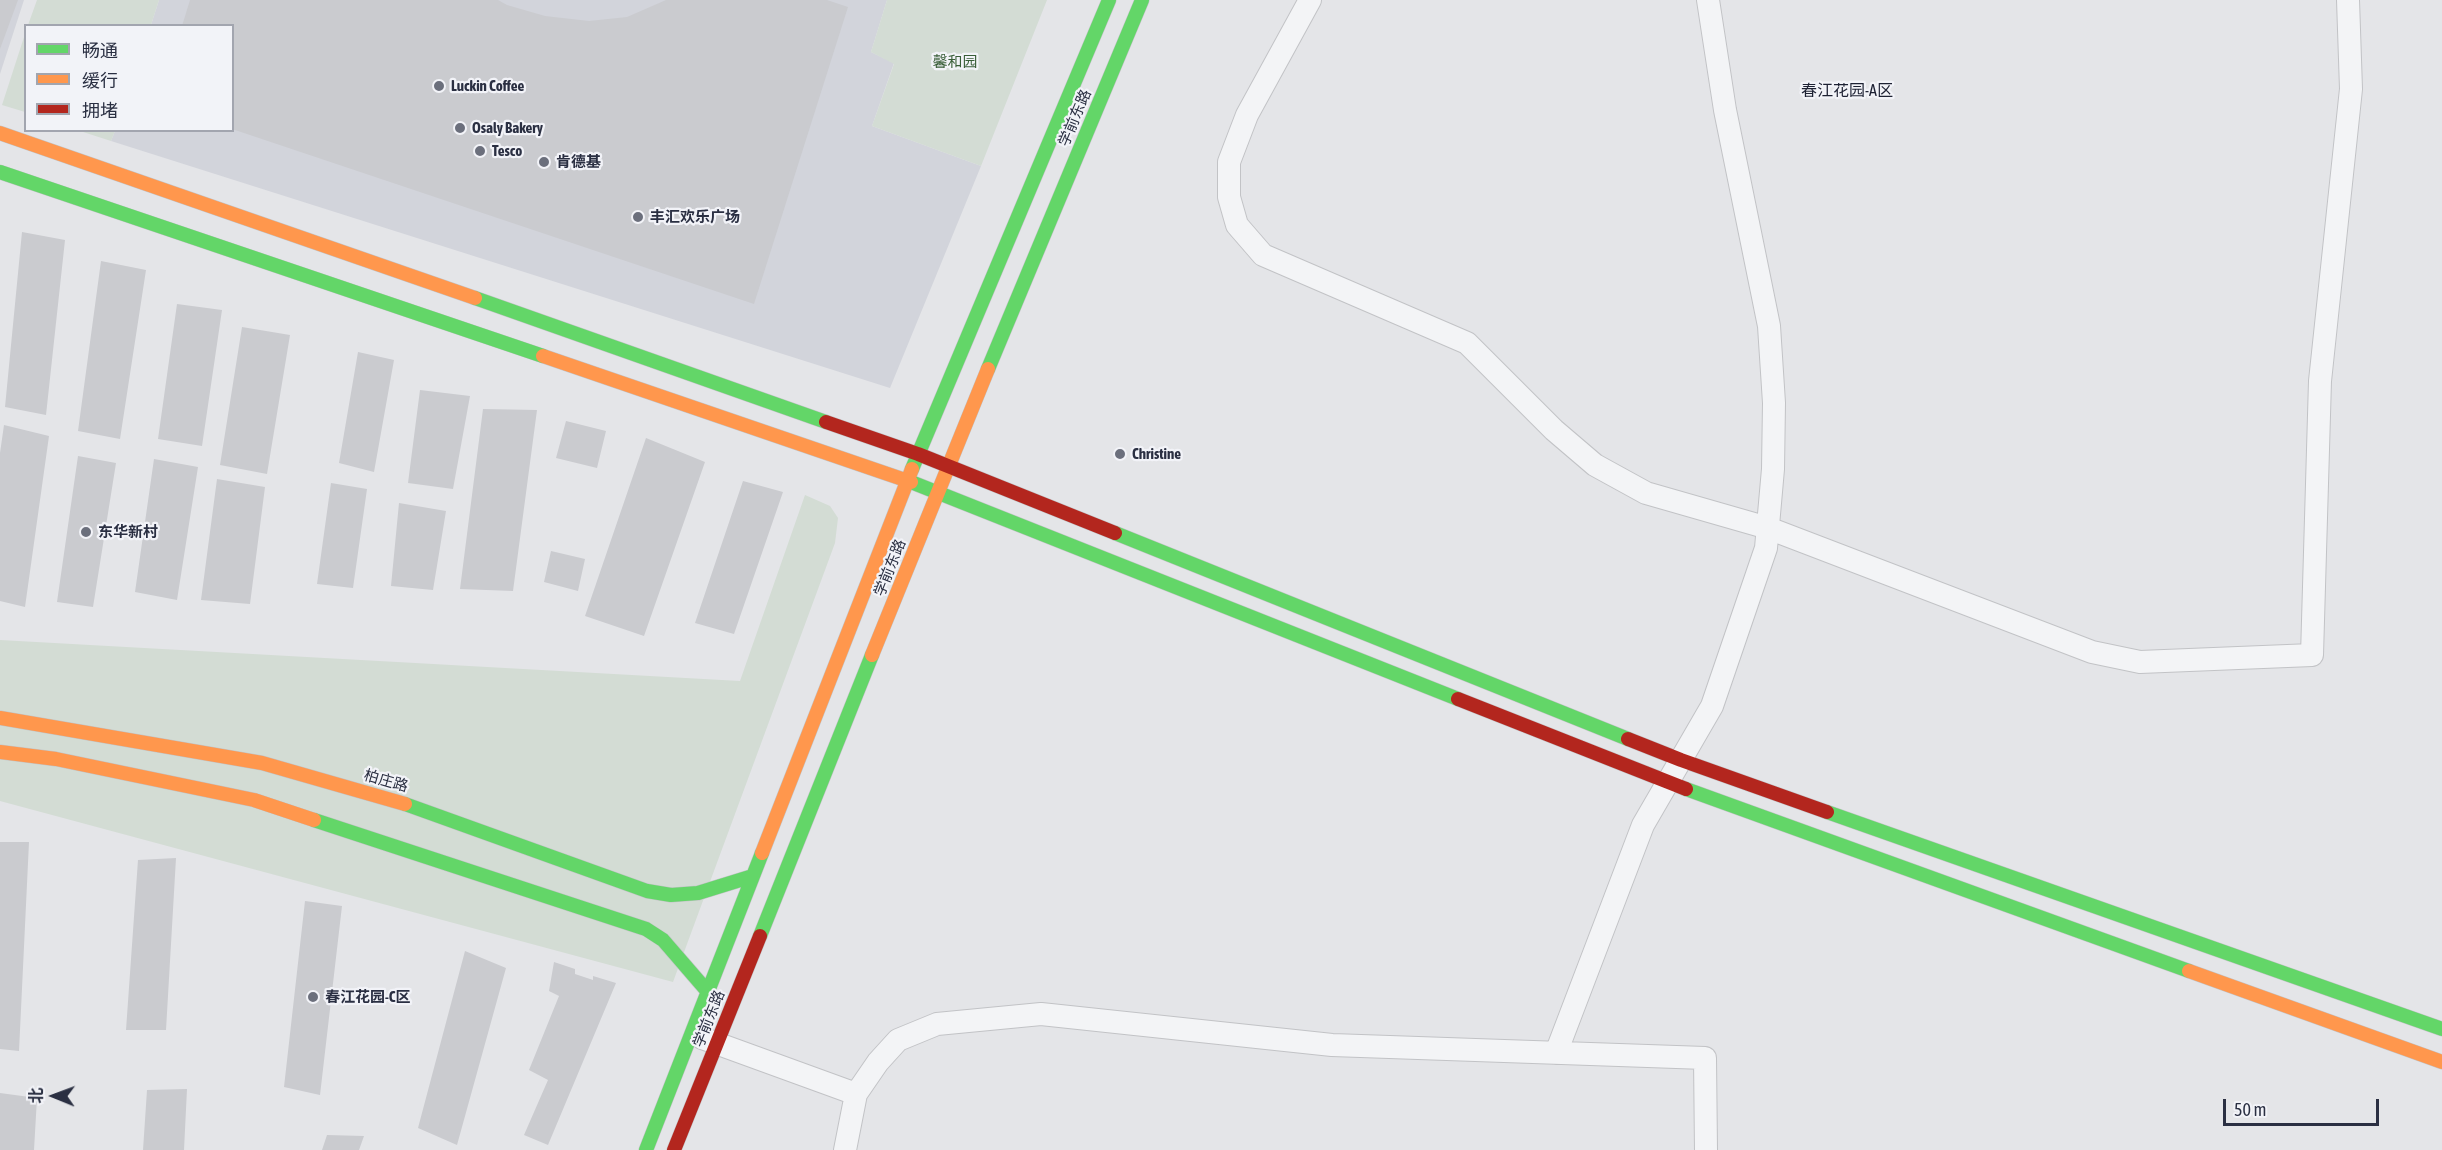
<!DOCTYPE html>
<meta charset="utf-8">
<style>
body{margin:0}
#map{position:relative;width:2442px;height:1150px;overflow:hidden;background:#e4e5e8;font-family:"Asap Condensed","Noto Sans SC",sans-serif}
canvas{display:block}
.legend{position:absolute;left:24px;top:24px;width:210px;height:108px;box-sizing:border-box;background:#f2f3f8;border:2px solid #a2a5af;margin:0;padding:8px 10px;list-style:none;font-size:18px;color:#2a2f42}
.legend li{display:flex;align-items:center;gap:12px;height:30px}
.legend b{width:30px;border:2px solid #a2a5af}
.north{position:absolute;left:24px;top:1066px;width:60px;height:60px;-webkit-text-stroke:4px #f2f3f8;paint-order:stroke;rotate:271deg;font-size:16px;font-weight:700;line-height:24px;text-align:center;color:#2a2f42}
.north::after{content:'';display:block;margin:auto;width:21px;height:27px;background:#2a2f42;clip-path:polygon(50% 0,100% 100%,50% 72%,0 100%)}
.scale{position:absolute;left:2223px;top:1099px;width:156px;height:27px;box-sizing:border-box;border:3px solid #2a2f42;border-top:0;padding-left:8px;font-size:18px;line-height:21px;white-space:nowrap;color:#2a2f42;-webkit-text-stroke:4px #f2f3f8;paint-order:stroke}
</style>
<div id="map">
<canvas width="2442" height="1150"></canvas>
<ul class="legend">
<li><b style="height:8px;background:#63d668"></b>畅通</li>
<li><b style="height:8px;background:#ff974d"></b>缓行</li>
<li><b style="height:8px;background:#b3261e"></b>拥堵</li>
</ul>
<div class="north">北</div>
<div class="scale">50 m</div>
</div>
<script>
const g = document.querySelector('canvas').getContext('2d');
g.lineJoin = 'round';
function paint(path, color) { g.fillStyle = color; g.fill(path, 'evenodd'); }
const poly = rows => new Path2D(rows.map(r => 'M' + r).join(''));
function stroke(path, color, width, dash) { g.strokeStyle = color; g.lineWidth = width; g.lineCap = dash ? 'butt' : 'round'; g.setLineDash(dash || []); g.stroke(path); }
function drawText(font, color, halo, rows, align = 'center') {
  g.font = font + ' "Asap Condensed","Noto Sans SC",sans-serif'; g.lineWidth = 4.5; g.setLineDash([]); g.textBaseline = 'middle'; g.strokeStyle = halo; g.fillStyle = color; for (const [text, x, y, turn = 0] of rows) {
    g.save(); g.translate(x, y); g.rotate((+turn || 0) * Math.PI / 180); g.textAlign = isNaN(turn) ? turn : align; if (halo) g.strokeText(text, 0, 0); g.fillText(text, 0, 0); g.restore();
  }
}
const built = poly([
 [0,0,24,0,0,74],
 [159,0,887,0,871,52,894,63,872,126,981,166,890,388,111,141,115,131,232,130,232,26,151,25]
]);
const green = poly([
 [37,0,159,0,151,25,28,25],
 [887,0,1047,0,981,166,872,126,894,64,871,52],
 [25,34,25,112,2,105],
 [80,131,115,131,111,141],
 [805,495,830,506,838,518,835,543,673,982,0,801,0,640,740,681]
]);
const building = poly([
 [0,0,18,0,0,49],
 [190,0,498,0,507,5,545,16,589,21,627,17,666,0,827,0,848,7,754,304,232,129,232,26,182,26],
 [22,232,65,240,46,415,5,407],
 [101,261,146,270,120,439,78,431],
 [177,304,222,310,202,446,158,439],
 [242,327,290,335,267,474,220,465],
 [358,352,394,360,374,472,339,463],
 [420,390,470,396,453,489,408,483],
 [483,409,537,410,513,591,460,589],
 [566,421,606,431,597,468,556,458],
 [4,425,49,436,25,607,0,601,0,453],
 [646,438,705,462,644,636,585,616],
 [78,456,116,463,93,607,57,602],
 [154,459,198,467,177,600,135,592],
 [217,479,265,487,250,604,201,600],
 [743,481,783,492,734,634,695,623],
 [331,483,367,489,353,588,317,584],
 [399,503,446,511,433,590,391,586],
 [551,551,585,559,578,591,544,582],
 [0,842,29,842,19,1051,0,1049],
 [176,858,166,1030,126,1030,138,860],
 [305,901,342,906,320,1095,284,1087],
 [465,951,506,968,457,1145,418,1128],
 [554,962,575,969,575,974,593,980,593,976,616,983,548,1145,524,1135,548,1080,529,1070,559,996,549,991],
 [187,1089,184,1150,143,1150,147,1090],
 [0,1093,37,1098,34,1150,0,1150],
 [327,1135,364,1136,359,1150,322,1150]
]);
const street = poly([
 [1310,0,1247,115,1229,162,1229,197,1237,225,1263,255,1467,343,1554,430,1595,465,1646,493,1768,528,2092,652,2140,662,2312,655,2320,381,2351,89,2348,0],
 [702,1038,856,1094],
 [1556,1053,1643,825,1712,706,1766,548,1773,469,1774,403,1769,326,1725,110,1708,0],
 [845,1150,856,1094,878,1062,898,1040,937,1024,1041,1014,1332,1045,1705,1058,1706,1150]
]);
const fast = poly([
 [0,172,543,356],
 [475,298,826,422],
 [988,369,1142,0],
 [912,469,1109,0],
 [911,482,1458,699],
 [1115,533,1628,739],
 [1686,789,2189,971],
 [405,804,647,891,671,895,698,893,753,876],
 [1827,812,2442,1029],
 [314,820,646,929,663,940,708,992],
 [760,936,872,655],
 [646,1150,762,853]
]);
const slow = poly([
 [0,133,475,298],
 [543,356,911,482],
 [872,655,988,369],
 [0,718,262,763,405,804],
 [0,752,56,759,254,800,314,820],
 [762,853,912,469],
 [2189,971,2442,1062]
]);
const jam = poly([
 [826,422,918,454,1115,533],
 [1458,699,1686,789],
 [1628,739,1681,760,1827,812],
 [674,1150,760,936]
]);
const markers = [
 [439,86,6,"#6b6f7c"],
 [460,128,6,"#6b6f7c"],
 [480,151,6,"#6b6f7c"],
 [544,162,6,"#6b6f7c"],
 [638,217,6,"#6b6f7c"],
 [1120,454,6,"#6b6f7c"],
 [86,532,6,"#6b6f7c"],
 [313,997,6,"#6b6f7c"]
];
const parkNames = [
 ["馨和园",955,62]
];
const poiNames = [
 ["Luckin Coffee",451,86],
 ["Osaly Bakery",472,128],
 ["Tesco",492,151],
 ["肯德基",556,162],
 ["丰汇欢乐广场",650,217],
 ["Christine",1132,454],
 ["东华新村",98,532],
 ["春江花园-C区",325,997]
];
const streetNames = [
 ["学前东路",1075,118,-67],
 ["学前东路",890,568,-68],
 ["柏庄路",386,781,16],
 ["学前东路",709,1019,-68]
];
const neighbourhoodNames = [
 ["春江花园-A区",1847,91]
];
paint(built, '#d2d4db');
paint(green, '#d3dcd4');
paint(building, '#cacbcf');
stroke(street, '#c2c3c6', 24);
stroke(fast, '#c2c3c6', 15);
stroke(slow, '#c2c3c6', 15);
stroke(jam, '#c2c3c6', 15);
stroke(street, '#f3f4f6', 22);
stroke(fast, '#63d668', 14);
stroke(slow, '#ff974d', 14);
stroke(jam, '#b3261e', 14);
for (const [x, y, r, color] of markers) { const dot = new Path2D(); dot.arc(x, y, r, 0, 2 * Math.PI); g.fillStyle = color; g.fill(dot); stroke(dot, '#f2f3f8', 2); }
drawText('15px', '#395e38', '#f2f3f8', parkNames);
drawText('bold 15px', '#2a2f42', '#f2f3f8', poiNames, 'left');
drawText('15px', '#2a2f42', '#f2f3f8', streetNames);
drawText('16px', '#1d2133', '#f2f3f8', neighbourhoodNames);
</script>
